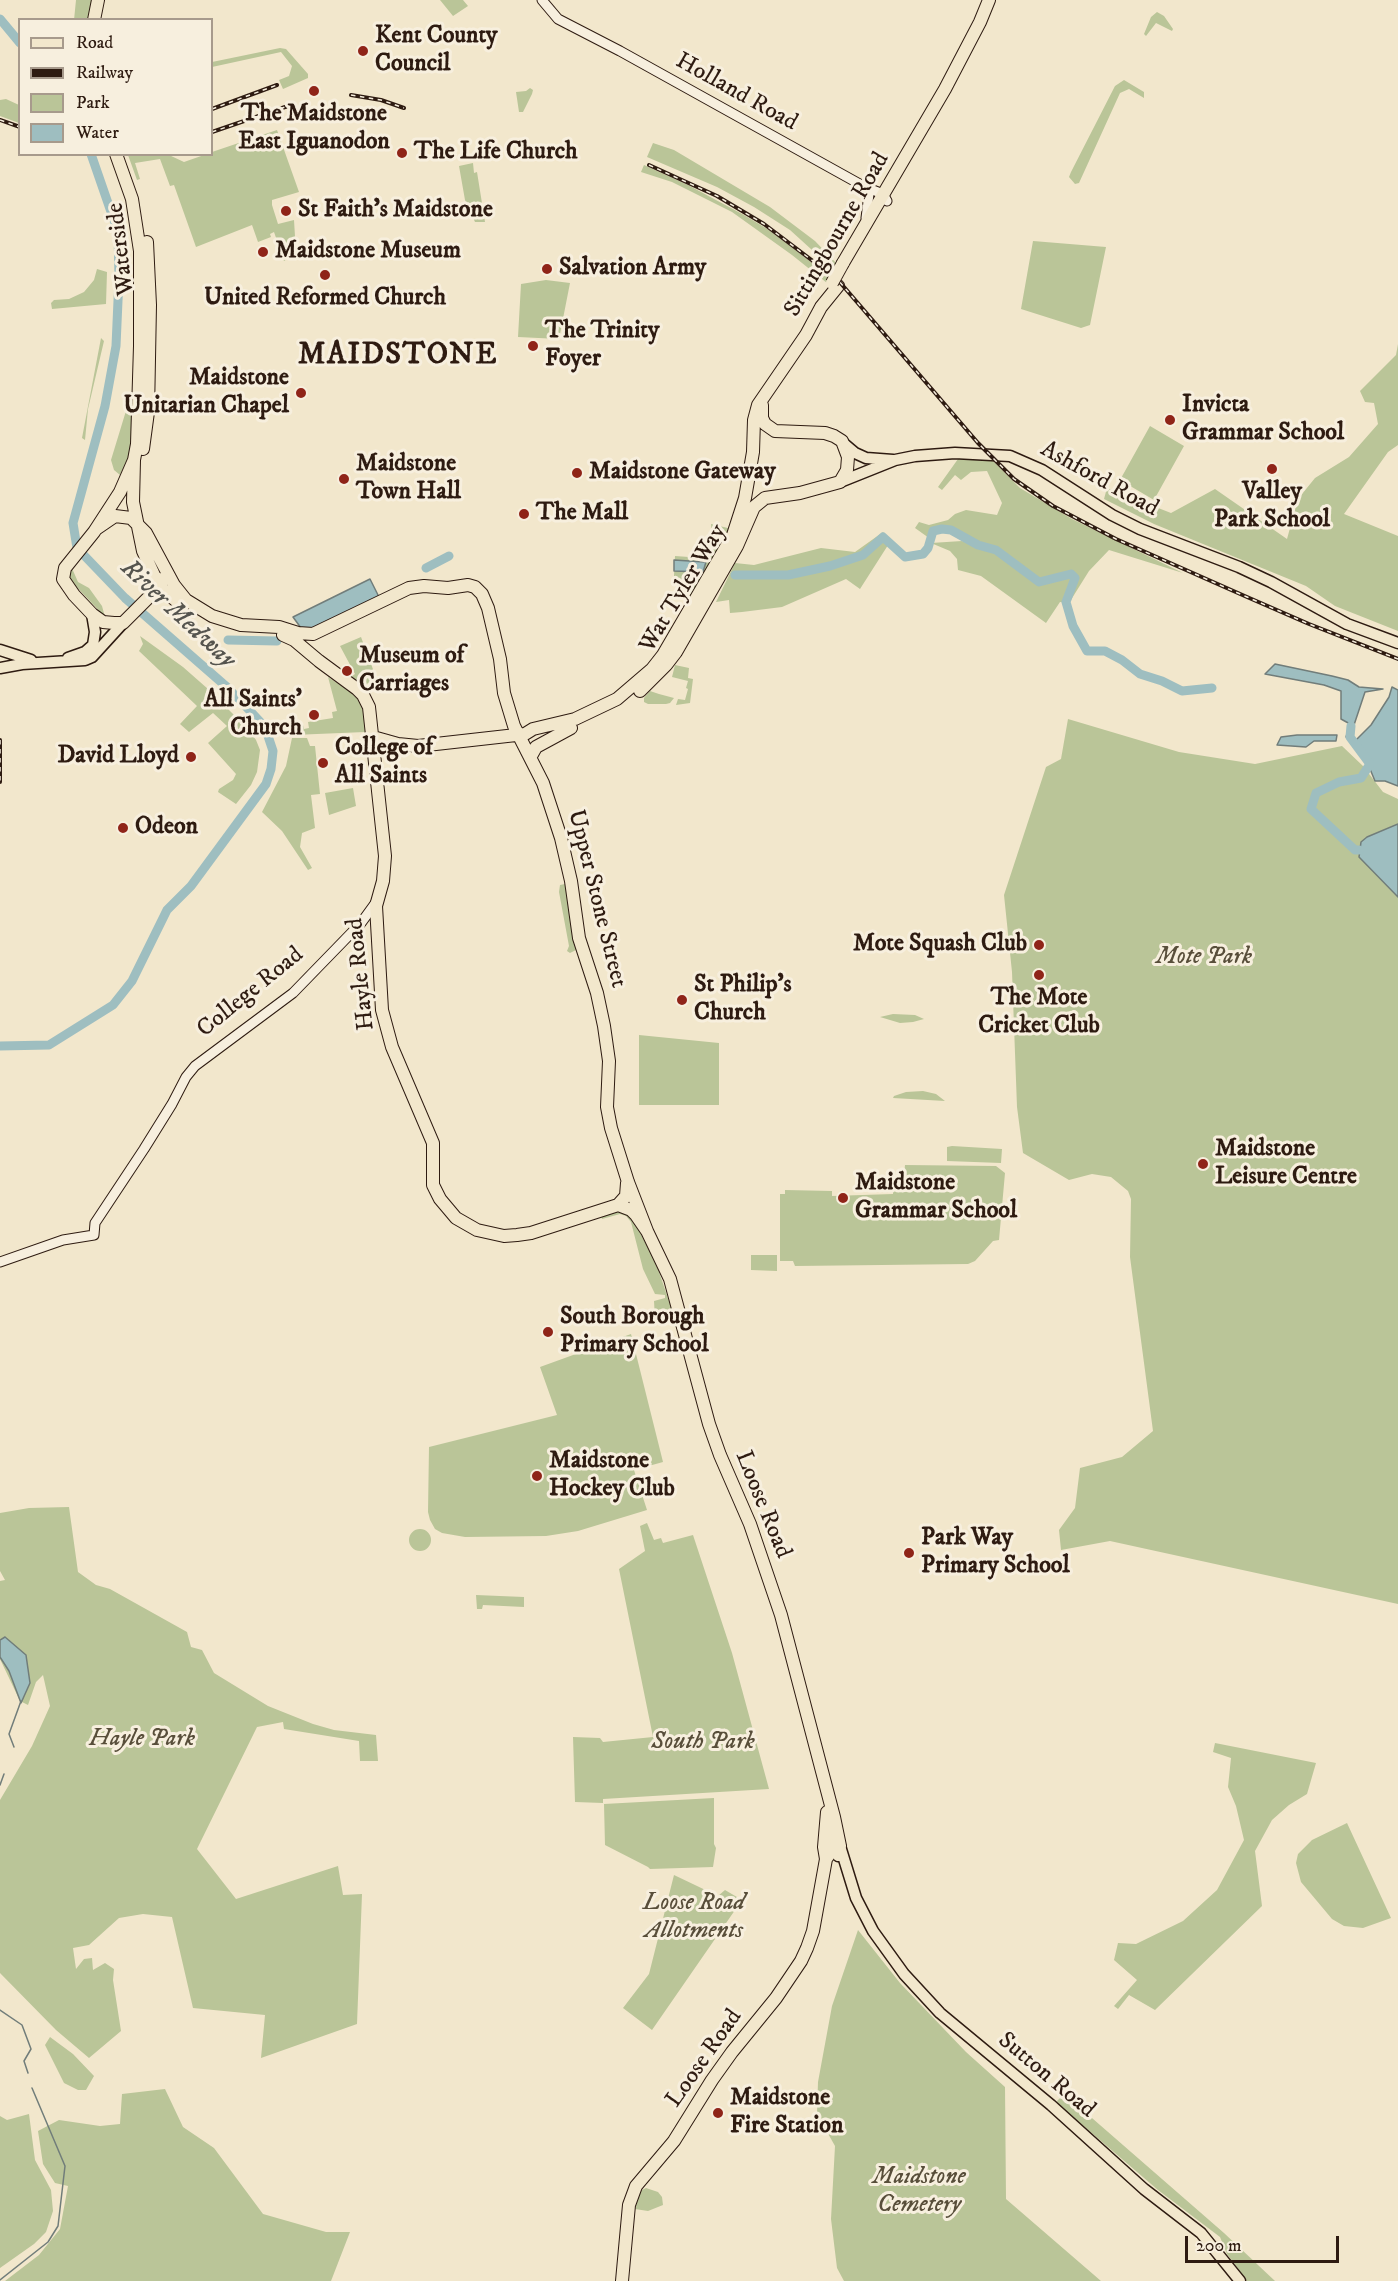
<!DOCTYPE html>
<style>
body{margin:0}
#map{position:relative;width:1398px;height:2281px;overflow:hidden;background:#f2e7cc;font-family:"IM FELL DW Pica",serif}
canvas{display:block}
.legend{position:absolute;left:18px;top:18px;width:195px;height:138px;box-sizing:border-box;background:#f7efde;border:2px solid #a79a8c;margin:0;padding:8px 10px;list-style:none;font-size:18px;color:#2e1b11}
.legend li{display:flex;align-items:center;gap:12px;height:30px}
.legend b{width:30px;border:2px solid #a79a8c}
.scale{position:absolute;left:1185px;top:2236px;width:154px;height:27px;box-sizing:border-box;border:3px solid #2e1b11;border-top:0;padding-left:8px;font-size:18px;line-height:21px;white-space:nowrap;color:#2e1b11;-webkit-text-stroke:4px #f7efde;paint-order:stroke}
</style>
<div id="map">
<canvas width="1398" height="2281"></canvas>
<ul class="legend">
<li><b style="height:8px;background:#f2e7cc"></b>Road</li>
<li><b style="height:8px;background:#2e1b11"></b>Railway</li>
<li><b style="height:16px;background:#bac598"></b>Park</li>
<li><b style="height:16px;background:#9ebec0"></b>Water</li>
</ul>
<div class="scale">200 m</div>
</div>
<script>
const g = document.querySelector('canvas').getContext('2d');
g.lineJoin = 'round';
function paint(path, color) { g.fillStyle = color; g.fill(path, 'evenodd'); }
const poly = rows => new Path2D(rows.map(r => 'M' + r).join(''));
function stroke(path, color, width, dash) { g.strokeStyle = color; g.lineWidth = width; g.lineCap = dash ? 'butt' : 'round'; g.setLineDash(dash || []); g.stroke(path); }
function drawText(font, color, halo, rows, align = 'center') {
  g.font = font + ' "IM FELL DW Pica",serif'; g.lineWidth = 6; g.setLineDash([]); g.textBaseline = 'middle'; g.strokeStyle = halo; g.fillStyle = color; for (const [text, x, y, turn = 0] of rows) {
    g.save(); g.translate(x, y); g.rotate((+turn || 0) * Math.PI / 180); g.textAlign = isNaN(turn) ? turn : align; if (halo) g.strokeText(text, 0, 0); g.fillText(text, 0, 0); g.restore();
  }
}
const green = poly([
 [76,0,93,0,89,19,74,20],
 [440,0,463,0,468,6,453,16],
 [1157,12,1164,16,1173,29,1172,31,1156,23,1146,36,1144,34,1151,17],
 [280,48,286,49,308,74,308,78,283,89,279,80,289,76,292,66,281,52,212,67,212,62],
 [1124,80,1144,92,1144,98,1129,89,1120,93,1079,183,1075,184,1069,177,1071,172,1115,86],
 [530,88,533,90,532,94,523,112,519,112,516,92,526,91],
 [6,99,19,105,19,123,0,116,0,100],
 [277,130,299,192,272,200,272,205,278,224,294,220,296,253,284,261,274,232,270,234,271,237,258,242,252,225,196,247,174,185,170,186,160,159,135,163,140,179,137,180,128,155,169,155,184,162,204,155,212,154,212,152],
 [653,143,674,150,770,207,815,241,837,264,834,270,790,230,754,207,717,187,647,157],
 [473,163,474,173,477,172,485,222,475,222,465,200,459,166],
 [644,165,688,185,744,215,769,230,831,277,827,283,792,255,732,212,672,182,641,172],
 [1033,241,1106,247,1090,325,1081,328,1021,309],
 [97,269,107,272,106,304,52,309,51,303,54,300,69,299,84,292,94,280],
 [546,280,570,283,559,339,518,337,521,284],
 [101,338,104,341,88,409,85,440,82,438],
 [1398,344,1398,445,1388,452,1344,514,1398,536,1398,631,1335,606,1306,586,1154,524,1104,499,1107,488,1171,513,1215,489,1287,539,1298,499,1315,478,1349,457,1378,424,1374,403,1365,402,1360,391,1396,355],
 [129,401,130,401,132,432,130,453,120,475,114,470,111,460],
 [1150,426,1184,446,1154,500,1120,480],
 [958,459,992,460,1020,488,1072,519,1183,573,1109,550,1089,571,1069,603,1060,602,1046,623,981,576,958,570,957,559,950,551,931,543,962,541,981,547,967,536,943,527,933,529,929,538,915,528,919,522,929,525,948,520,955,514,966,510,997,515,1002,503,987,471,971,472,961,480,955,475,942,490,938,487],
 [711,524,732,529,679,626,673,631,648,632,649,630,672,630,678,625,690,602,690,592,687,584,674,576,675,556,689,557,699,555,705,550,712,535],
 [883,532,890,542,860,589,846,579,782,607,742,612,730,613,729,600,716,602,735,563,754,565,821,548,855,552],
 [71,566,78,582,89,588,102,606,105,617,71,581,68,576],
 [140,636,183,667,208,689,247,728,256,740,260,750,257,772,251,785,236,804,218,792,219,789,233,780,236,774,208,743,227,726,213,713,189,732,180,724,197,706,139,651,143,644],
 [361,637,377,680,366,684,369,689,360,692,348,679,355,674,340,646],
 [675,665,689,668,688,678,693,679,690,703,676,705,678,699,685,700,688,689,686,688,688,681,672,677],
 [328,677,363,700,365,732,293,735,291,726,303,724,304,729,309,728,308,722,333,718,332,712,337,711],
 [650,691,659,694,674,698,670,703,666,704,648,704,644,702,644,698],
 [1068,719,1179,752,1255,764,1342,746,1363,766,1383,792,1398,799,1398,1604,1110,1541,1061,1550,1059,1530,1075,1508,1080,1468,1122,1457,1153,1431,1130,1257,1131,1199,1128,1191,1111,1177,1092,1174,1069,1180,1023,1153,1017,1107,1012,972,1004,895,1046,767,1061,759],
 [292,738,307,738,310,746,315,746,320,794,311,795,315,828,302,833,300,847,312,868,308,870,282,831,262,812,286,766],
 [353,788,356,806,329,815,325,793],
 [565,884,578,949,570,953,567,951,569,946,559,892,560,885],
 [893,1014,915,1015,924,1019,913,1022,900,1023,880,1017],
 [639,1035,719,1043,719,1105,639,1105],
 [923,1091,936,1094,945,1101,893,1098,894,1096,906,1092],
 [952,1146,1002,1149,1001,1163,947,1161,947,1147],
 [905,1165,996,1166,1005,1173,999,1240,993,1241,975,1261,968,1264,795,1266,793,1261,780,1261,780,1194,785,1194,785,1190,832,1191,832,1196,893,1194,893,1176,904,1176],
 [621,1211,631,1217,639,1230,658,1269,674,1316,655,1319,654,1301,665,1298,665,1295,655,1294,643,1269,631,1222,626,1216,620,1214,602,1219,601,1215],
 [751,1255,777,1255,777,1271,751,1270],
 [631,1334,663,1462,634,1470,647,1510,578,1531,546,1536,465,1537,442,1533,435,1529,430,1520,428,1512,429,1447,557,1415,540,1367],
 [69,1507,78,1572,96,1585,110,1589,187,1632,191,1647,202,1650,214,1673,268,1706,313,1724,334,1730,376,1735,378,1761,360,1761,359,1741,284,1729,283,1722,257,1727,197,1849,236,1899,338,1866,343,1895,362,1894,357,2024,261,2058,265,2015,193,2008,172,1917,143,1914,119,1918,89,1945,73,1948,76,1969,84,1959,92,1958,93,1970,105,1963,114,1969,113,1980,121,2031,89,2058,56,2030,0,1973,0,1800,32,1746,50,1706,43,1675,36,1682,28,1705,20,1701,0,1659,0,1581,5,1580,0,1571,0,1513,29,1508],
 [647,1523,654,1540,661,1538,663,1543,693,1535,732,1653,769,1789,603,1799,603,1803,575,1802,573,1737,600,1738,603,1742,653,1737,619,1569,645,1551,640,1526],
 '409 1540a11 11 0 1 1 22 0a11 11 0 1 1-22 0Z',
 [476,1595,524,1597,524,1607,483,1605,482,1609,477,1609],
 [1215,1743,1316,1763,1307,1794,1289,1805,1272,1820,1255,1851,1262,1906,1155,2010,1129,1995,1118,2009,1114,2006,1137,1980,1114,1960,1118,1943,1136,1944,1183,1921,1217,1890,1244,1840,1236,1806,1228,1787,1231,1758,1213,1752],
 [714,1798,714,1844,716,1848,713,1867,650,1869,648,1867,605,1845,604,1804],
 [1347,1823,1391,1918,1363,1928,1344,1926,1332,1919,1301,1882,1296,1863,1298,1854,1312,1840],
 [674,1875,718,1896,725,1890,742,1900,652,2030,623,2008,649,1974],
 [858,1930,900,1983,966,2052,1005,2087,1006,2199,1101,2281,844,2281,837,2268,831,2219,835,2146,817,2114,818,2082,832,2006],
 [50,2037,73,2054,94,2076,86,2090,78,2090,64,2083,45,2045],
 [165,2089,183,2127,214,2148,263,2214,326,2232,350,2232,331,2281,5,2281,39,2255,60,2229,68,2186,55,2183,43,2164,38,2131,59,2120,100,2126,120,2124,122,2094],
 [1062,2096,1069,2098,1224,2233,1275,2281,1247,2281,1227,2254,1220,2237,1158,2190,1058,2104,1057,2101],
 [29,2114,35,2160,51,2190,53,2211,46,2232,34,2244,0,2268,0,2116,7,2120],
 [646,2188,658,2192,662,2197,663,2205,648,2211,635,2209,640,2191]
]);
const water = poly([
 [674,560,705,562,706,562,703,572,674,571,674,560],
 [370,579,379,597,310,630,301,628,293,617,370,579],
 [1275,664,1332,676,1348,680,1359,687,1383,689,1365,692,1350,737,1346,737,1350,724,1341,719,1341,691,1324,685,1265,674,1275,664],
 [1392,687,1398,690,1398,786,1385,781,1375,781,1370,769,1369,764,1359,749,1354,746,1354,742,1371,725,1389,697,1392,687],
 [1297,735,1337,735,1336,741,1314,741,1306,747,1277,745,1281,737,1297,735],
 [1398,824,1398,897,1359,857,1361,842,1367,837,1398,824],
 [5,1637,26,1655,30,1683,21,1703,9,1671,0,1657,0,1640,5,1637]
]);
const stream = poly([
 [14,1747,9,1734,21,1701],
 [0,1785,4,1774],
 [0,2010,22,2025,31,2049,24,2061,28,2073],
 [0,2280,48,2242,58,2226,65,2166,32,2088]
]);
const river = poly([
 [0,19,20,43],
 [426,568,449,556],
 [735,575,788,575,830,566,863,555,883,537,905,557,923,554,928,548,933,531,942,529,951,530,978,545,996,550,1039,582,1071,574,1075,578,1066,602,1073,626,1087,651,1105,651,1122,660,1140,674,1162,681,1182,691,1212,688],
 [228,640,277,641],
 [1351,726,1350,737,1370,764,1361,778,1339,782,1316,793,1311,809,1355,850,1359,850],
 [0,1046,49,1045,113,1005,132,981,167,910,191,886,266,784,271,769,273,751,265,727,252,713,228,688,125,598,77,548,73,523,105,406,116,346,119,278,118,232,91,154]
]);
const secondary = poly([
 [542,0,558,19,620,51,865,187,883,194,887,201],
 [866,218,869,194],
 [0,1262,63,1240,94,1235,95,1223,144,1149,172,1104,186,1077,195,1066,293,993,361,923,377,901]
]);
const primary = poly([
 [842,442,855,453,866,458,893,460],
 [840,482,895,460,915,456,955,453,1010,456,1042,470,1112,515,1140,529,1239,567,1271,582,1347,624,1398,643],
 [0,650,31,660],
 [68,658,85,652,93,645,95,632,92,614],
 [0,668,22,664,85,660,92,657,123,623],
 [827,1825,838,1856],
 [840,1846,856,1898,873,1931,904,1974,940,2013,1051,2105,1144,2189,1201,2233,1240,2281]
]);
const highway = poly([
 [94,20,98,0],
 [116,154,132,199,140,251,140,346,137,444,134,460,120,492,94,532,65,568,63,579,74,595,92,614,103,622,114,623,123,623,161,585,161,579],
 [843,263,945,89,980,22,989,0],
 [762,405,762,418,765,424,775,431],
 [143,449,148,412,150,305,147,242],
 [134,460,133,502,143,551,159,586,182,606],
 [765,498,800,493,840,482,847,470,848,457,842,441,834,436,825,433,775,431],
 [96,529,115,516,131,518,146,533,174,585,186,600,212,616,241,625,279,627,298,633,313,634,409,588,424,586,448,588,468,585,475,587,482,594,488,608,500,659,504,693,514,726,543,783,561,838,571,881,579,938,597,993,604,1026,609,1061,607,1107,611,1128,628,1182,647,1231],
 [283,635,294,640,319,661,357,689,363,695,369,707,385,856,383,881,376,906,382,1010,392,1047,430,1136,433,1143,433,1185,440,1199,456,1218,477,1230,504,1236,517,1235,531,1233,618,1205,626,1196,627,1183],
 [640,691,666,665,676,652,737,546,754,507,765,498],
 [525,734,533,729,575,719,617,699,652,669,663,655,733,535,745,498,753,452,754,420,758,405,806,335,821,307,838,286],
 [373,737,398,744,418,746,525,734],
 [531,756,536,747,571,728],
 [618,1205,631,1210,636,1215,647,1231,670,1279,709,1424,720,1455,750,1524,781,1615,834,1817,840,1846,831,1852,826,1859],
 [622,2281,629,2205,636,2186,674,2141,712,2080,732,2052,776,1998,801,1961,807,1948,813,1931,826,1859,824,1847,827,1812]
]);
const rail = poly([
 [351,95,381,100,404,108],
 [212,109,277,85],
 [0,120,20,127],
 [212,132,288,106],
 [649,165,717,196,764,224,838,280,978,443,1014,479,1053,506,1116,539,1247,597,1309,624,1398,659],
 [0,740,0,782]
]);
const highwayBridge = poly([
 [832,283,843,263]
]);
const markers = [
 [363,51,6,"#8f2418"],
 [314,91,6,"#8f2418"],
 [402,153,6,"#8f2418"],
 [286,211,6,"#8f2418"],
 [263,252,6,"#8f2418"],
 [547,269,6,"#8f2418"],
 [325,275,6,"#8f2418"],
 [533,346,6,"#8f2418"],
 [301,393,6,"#8f2418"],
 [1170,420,6,"#8f2418"],
 [1272,469,6,"#8f2418"],
 [577,473,6,"#8f2418"],
 [344,479,6,"#8f2418"],
 [524,514,6,"#8f2418"],
 [347,671,6,"#8f2418"],
 [314,715,6,"#8f2418"],
 [191,757,6,"#8f2418"],
 [323,763,6,"#8f2418"],
 [123,828,6,"#8f2418"],
 [1039,945,6,"#8f2418"],
 [1039,975,6,"#8f2418"],
 [682,1000,6,"#8f2418"],
 [1203,1164,6,"#8f2418"],
 [843,1198,6,"#8f2418"],
 [548,1332,6,"#8f2418"],
 [537,1476,6,"#8f2418"],
 [909,1553,6,"#8f2418"],
 [718,2113,6,"#8f2418"]
];
const poiNames = [
 ["Kent County",375,37],
 ["Council",375,65],
 ["The Maidstone",314,115,"center"],
 ["East Iguanodon",314,143,"center"],
 ["The Life Church",414,153],
 ["St Faith's Maidstone",298,211],
 ["Maidstone Museum",275,252],
 ["Salvation Army",559,269],
 ["United Reformed Church",325,299,"center"],
 ["The Trinity",545,332],
 ["Foyer",545,360],
 ["Maidstone",289,379,"right"],
 ["Unitarian Chapel",289,407,"right"],
 ["Invicta",1182,406],
 ["Grammar School",1182,434],
 ["Maidstone",356,465],
 ["Town Hall",356,493],
 ["Maidstone Gateway",589,473],
 ["Valley",1272,493,"center"],
 ["Park School",1272,521,"center"],
 ["The Mall",536,514],
 ["Museum of",359,657],
 ["Carriages",359,685],
 ["All Saints'",302,701,"right"],
 ["Church",302,729,"right"],
 ["College of",335,749],
 ["All Saints",335,777],
 ["David Lloyd",179,757,"right"],
 ["Odeon",135,828],
 ["Mote Squash Club",1027,945,"right"],
 ["St Philip's",694,986],
 ["Church",694,1014],
 ["The Mote",1039,999,"center"],
 ["Cricket Club",1039,1027,"center"],
 ["Maidstone",1215,1150],
 ["Leisure Centre",1215,1178],
 ["Maidstone",855,1184],
 ["Grammar School",855,1212],
 ["South Borough",560,1318],
 ["Primary School",560,1346],
 ["Maidstone",549,1462],
 ["Hockey Club",549,1490],
 ["Park Way",921,1539],
 ["Primary School",921,1567],
 ["Maidstone",730,2099],
 ["Fire Station",730,2127]
];
const streetNames = [
 ["Holland Road",736,93,29],
 ["Sittingbourne Road",838,235,-60],
 ["Waterside",122,249,-97],
 ["Ashford Road",1099,480,29],
 ["Wat Tyler Way",684,589,-59],
 ["Upper Stone Street",596,899,76],
 ["Hayle Road",362,974,-96],
 ["College Road",251,993,-39],
 ["Loose Road",762,1505,68],
 ["Loose Road",705,2059,-55],
 ["Sutton Road",1046,2076,40]
];
const parkNames = [
 ["Mote Park",1204,958],
 ["Hayle Park",142,1740],
 ["South Park",703,1743],
 ["Loose Road",694,1904],
 ["Allotments",694,1932],
 ["Maidstone",919,2178],
 ["Cemetery",919,2206]
];
const waterNames = [
 ["River Medway",177,615,43]
];
const districtNames = [
 ["MAIDSTONE",398,357]
];
paint(green, '#bac598');
paint(water, '#9ebec0');
stroke(water, '#717d7a', 1.5);
stroke(stream, '#717d7a', 1.5);
stroke(river, '#9ebec0', 9);
stroke(secondary, '#2e1b11', 11);
stroke(primary, '#2e1b11', 13);
stroke(highway, '#2e1b11', 14);
stroke(secondary, '#f7efde', 9);
stroke(primary, '#f2e7cc', 10);
stroke(highway, '#f2e7cc', 12);
stroke(rail, '#2e1b11', 4);
stroke(rail, '#f7efde', 1.5, [4.5]);
stroke(highwayBridge, '#2e1b11', 14, []);
stroke(highwayBridge, '#f2e7cc', 12);
for (const [x, y, r, color] of markers) { const dot = new Path2D(); dot.arc(x, y, r, 0, 2 * Math.PI); g.fillStyle = color; g.fill(dot); stroke(dot, '#f7efde', 2); }
drawText('bold 24px', '#2e1b11', '#f7efde', poiNames, 'left');
drawText('24px', '#2e1b11', '#f7efde', streetNames);
drawText('italic 24px', '#584e3a', '#f7efde', parkNames);
drawText('italic 26px', '#55544e', '#f7efde', waterNames);
g.letterSpacing = '1.5px';
drawText('bold 30px', '#2e1b11', '#f7efde', districtNames);
g.letterSpacing = '0px';
</script>
